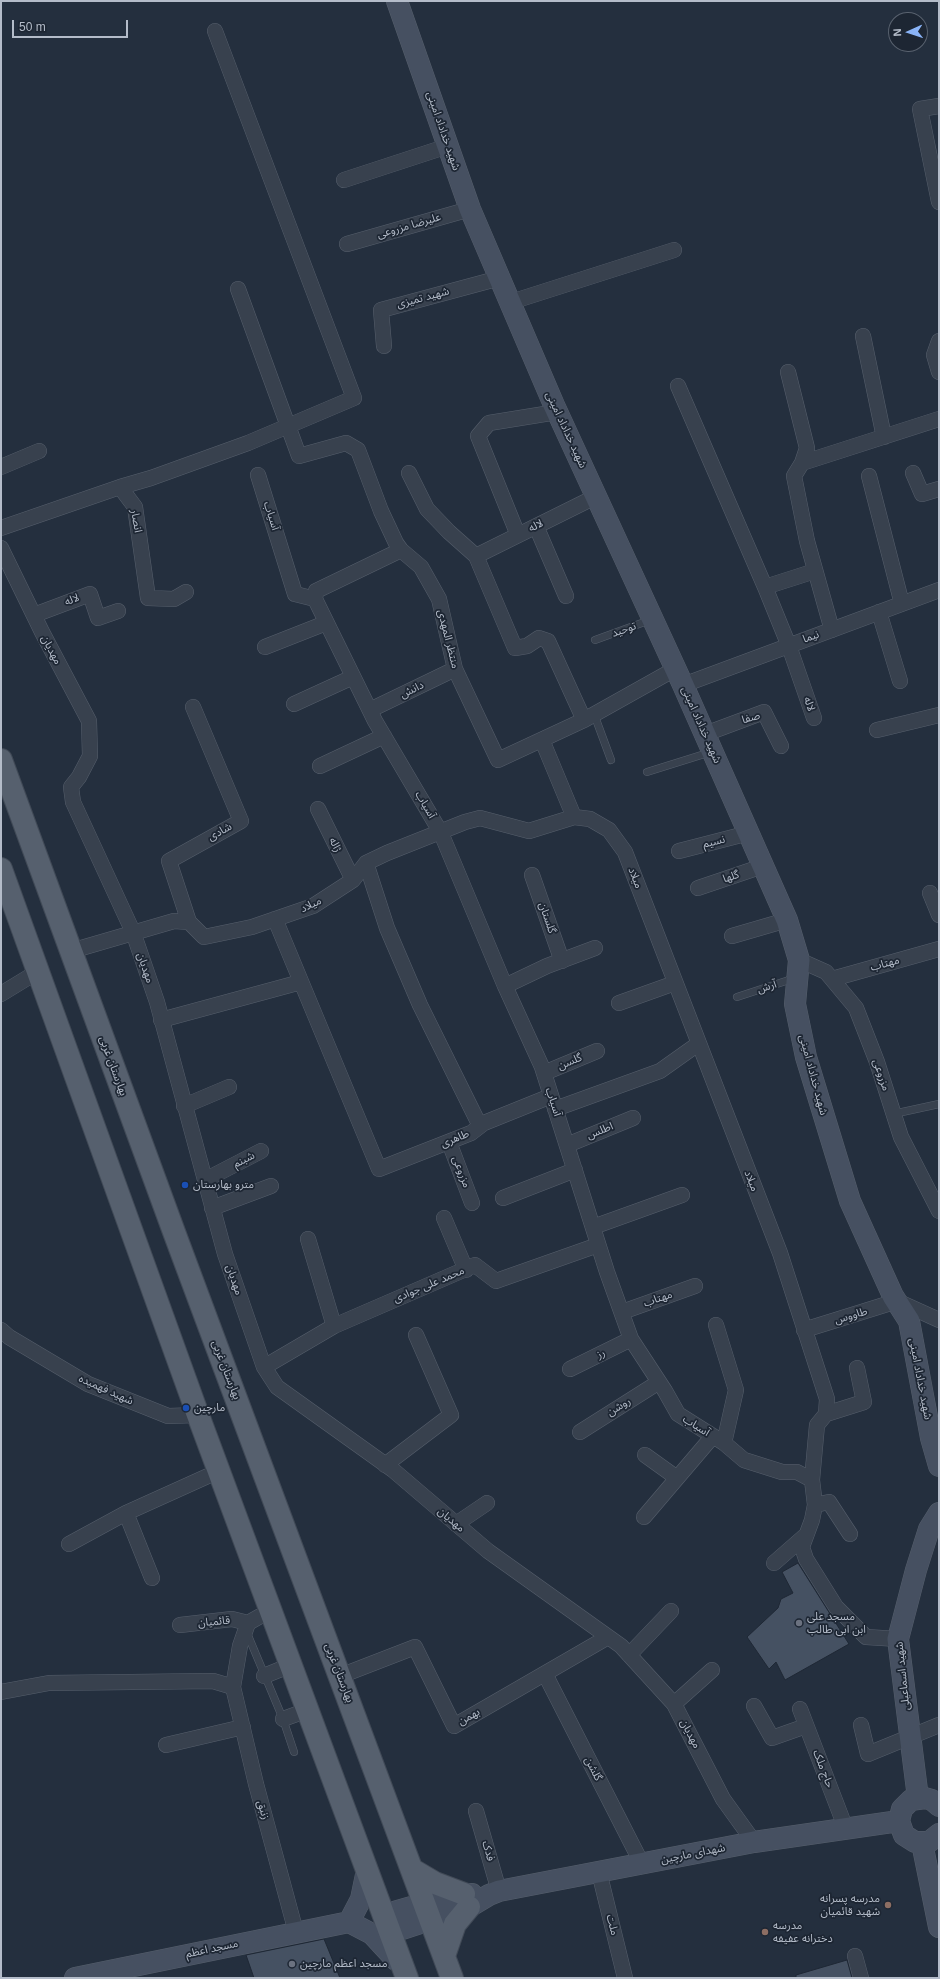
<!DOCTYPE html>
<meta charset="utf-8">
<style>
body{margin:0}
#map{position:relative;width:940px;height:1979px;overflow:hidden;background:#242f3e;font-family:Helvetica,sans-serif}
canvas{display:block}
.frame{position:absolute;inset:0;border:2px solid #b4bcc9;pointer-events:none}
.north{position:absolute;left:888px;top:12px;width:40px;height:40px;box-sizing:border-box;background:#1d2633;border:1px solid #59626f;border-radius:50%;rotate:267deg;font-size:11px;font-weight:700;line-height:16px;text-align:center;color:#b4bcc9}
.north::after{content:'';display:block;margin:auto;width:14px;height:18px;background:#8ab4f8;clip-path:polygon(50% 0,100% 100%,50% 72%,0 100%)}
.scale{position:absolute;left:12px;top:20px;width:116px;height:18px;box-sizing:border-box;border:2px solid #b4bcc9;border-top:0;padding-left:5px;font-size:12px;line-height:14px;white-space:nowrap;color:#b4bcc9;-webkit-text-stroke:3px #1d2633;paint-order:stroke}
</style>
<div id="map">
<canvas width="940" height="1979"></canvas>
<div class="frame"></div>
<div class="north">N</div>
<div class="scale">50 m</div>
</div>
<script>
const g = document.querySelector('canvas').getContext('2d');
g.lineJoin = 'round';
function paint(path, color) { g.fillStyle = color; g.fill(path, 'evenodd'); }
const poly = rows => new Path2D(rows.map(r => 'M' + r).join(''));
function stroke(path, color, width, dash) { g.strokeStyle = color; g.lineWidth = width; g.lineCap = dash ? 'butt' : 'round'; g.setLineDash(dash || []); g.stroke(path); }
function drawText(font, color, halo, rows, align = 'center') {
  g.font = font + ' Helvetica,"Noto Sans Arabic",sans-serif'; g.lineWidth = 3.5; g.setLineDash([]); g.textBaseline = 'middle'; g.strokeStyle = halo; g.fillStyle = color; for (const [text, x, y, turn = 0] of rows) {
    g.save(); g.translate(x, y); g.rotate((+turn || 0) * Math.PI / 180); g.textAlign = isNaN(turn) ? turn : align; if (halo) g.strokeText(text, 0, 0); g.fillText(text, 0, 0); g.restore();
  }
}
const building = poly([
 [798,1563,849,1644,785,1680,776,1662,769,1669,747,1637,778,1608,781,1599,793,1593,782,1572,798,1563],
 [324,1939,340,1978,254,1978,246,1955,324,1939],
 [847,1960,852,1978,796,1978,796,1975,847,1960]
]);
const lane = poly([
 [595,640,650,620],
 [594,714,611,760],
 [647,772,711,752],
 [737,997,795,978],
 [893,1114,939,1104],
 [247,1633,283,1719,294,1752]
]);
const street = poly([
 [939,106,920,109,939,202],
 [344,180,448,146],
 [347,244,470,209],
 [238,289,299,456,346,443,358,450,381,511,396,543,401,550,421,567,439,599,455,669,498,760,584,720,675,669],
 [511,302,674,250],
 [863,336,884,437],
 [939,341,934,355,939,372],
 [384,346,381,310,500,278],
 [788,372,807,448,802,463,794,476,807,541,832,630],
 [678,386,765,587,789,646,814,718],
 [802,463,939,419],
 [1,467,39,451],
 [409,473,427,509,449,532,476,556,515,648,527,646,539,638,548,641,584,720],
 [913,473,922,494,939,489],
 [258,475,295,594,315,599],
 [869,476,902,604],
 [120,487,151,478,248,443,354,398,215,31],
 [536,526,566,596],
 [1,528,120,487,135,507,148,598,174,599,186,592],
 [518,535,478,436,489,423,557,412],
 [1,548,42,632,89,721,90,756,79,777,71,787,73,802,133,932,157,1002,225,1254,264,1367,277,1387,393,1470,488,1551,621,1646,674,1704,723,1799,754,1842],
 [476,556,597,496],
 [765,587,815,571],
 [315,599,375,721,441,833,505,986,542,1067,607,1272,631,1339,665,1391,678,1414,724,1443,744,1460,782,1472,797,1472,812,1480,815,1505,812,1520,802,1547,806,1559,836,1607,866,1637,898,1639],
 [315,599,316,591,401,550],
 [879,612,900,681],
 [34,615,90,594,98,618,118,611],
 [265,647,326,623],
 [683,685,939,590],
 [294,704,353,677],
 [370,710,455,669],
 [877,730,939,715],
 [705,734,764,712,781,746],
 [542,740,574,817],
 [320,766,384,736],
 [318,809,353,880],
 [679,851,749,833],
 [366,863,387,928,420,1005,480,1126],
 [532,875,562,961],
 [698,888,763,866],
 [930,893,939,915],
 [275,919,379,1169,471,1133,484,1123,551,1096],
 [189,922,169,861,241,821,193,707],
 [732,936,787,920],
 [71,951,174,921,189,922,204,937,252,927,313,906,353,880,366,863,387,853,465,822,480,818,529,831,574,817,590,819,609,830,625,852,780,1253,827,1399,826,1414,817,1425,812,1480],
 [799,960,826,972,856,1008,877,1062,901,1137,939,1211],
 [832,979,939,949],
 [505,986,547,966,595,948],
 [1,994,37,972],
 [619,1003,675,983],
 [161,1020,301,982],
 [544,1073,597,1051],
 [184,1106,229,1087],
 [555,1109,660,1071,698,1044],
 [449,1142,472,1203],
 [567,1145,633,1118],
 [205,1180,261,1151],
 [503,1198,575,1170],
 [212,1208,271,1186],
 [444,1218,466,1270],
 [593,1227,682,1195],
 [308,1239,334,1326],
 [622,1312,695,1286],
 [716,1325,736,1390,724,1443],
 [1,1330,9,1337,88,1384,168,1416,198,1415],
 [804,1330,897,1301,939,1320],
 [264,1367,334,1326,475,1265,496,1281,598,1245],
 [570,1369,631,1339],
 [826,1414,864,1402,857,1368],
 [580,1432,659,1382],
 [645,1455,677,1478],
 [385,1465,451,1415,416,1335],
 [815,1505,829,1502,850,1534],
 [126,1513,152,1578],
 [644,1517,713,1436],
 [456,1524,487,1503],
 [69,1544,126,1513,219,1471],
 [774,1563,806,1535],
 [271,1610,248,1623,240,1646,233,1687,256,1784,296,1932],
 [180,1625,232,1619,248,1623],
 [629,1655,671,1611],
 [545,1674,642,1864],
 [264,1676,291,1665],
 [340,1676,415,1647,454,1726,608,1637],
 [1,1692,49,1683,213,1681,233,1687],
 [674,1704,712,1670],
 [754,1706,772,1738,806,1726],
 [800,1709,846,1829],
 [283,1719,308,1710],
 [861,1725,868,1754,939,1725],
 [166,1745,243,1727],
 [476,1811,499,1891],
 [599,1872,625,1978],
 [855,1956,861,1978]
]);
const secondary = poly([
 [397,1,470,209,554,405,683,685,787,920,799,960,795,1004,806,1057,850,1201,893,1296,909,1321,931,1438,939,1466],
 [918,1798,898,1639,916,1570,929,1529,939,1513],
 [939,1806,932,1800,925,1798,911,1800,902,1809,899,1821,904,1835,915,1842,929,1842,939,1834],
 [922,1843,939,1927],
 [383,1915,425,1903,464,1894,472,1894],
 [349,1922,361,1899,367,1870],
 [390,1933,469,1907,489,1895,499,1891,754,1842,899,1821],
 [75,1978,349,1922,372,1934,396,1960]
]);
const primary = poly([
 [1,760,174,1232,452,1978],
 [1,869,198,1415,407,1978],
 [413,1870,435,1883,464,1894],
 [444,1956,455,1924,469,1907]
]);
const markers = [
 [185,1185,4,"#1a4fb4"],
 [186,1408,4,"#1a4fb4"],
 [799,1623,4,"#6b7280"],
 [888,1905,4,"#8d6e63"],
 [765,1932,4,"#8d6e63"],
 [292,1964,4,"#6b7280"]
];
const streetNames = [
 ["شهید خداداد امینی",443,131,71],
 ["علیرضا مزروعی",409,226,-16],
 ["شهید تمیزی",423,298,-15],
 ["شهید خداداد امینی",566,430,65],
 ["آسیاب",271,516,73],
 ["انصار",136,521,80],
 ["لاله",536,526,-27],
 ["لاله",72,600,-21],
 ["توحید",624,630,-20],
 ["نیما",811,637,-20],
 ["منتظر المهدی",448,639,76],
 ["مهدیان",51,650,62],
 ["دانش",412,690,-26],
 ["لاله",809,704,70],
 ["صفا",751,718,-16],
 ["شهید خداداد امینی",701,725,66],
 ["آسیاب",425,805,60],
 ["شادی",220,832,-29],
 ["نسیم",714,842,-14],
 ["ژاله",335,845,64],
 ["گلها",731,877,-19],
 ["میلاد",635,878,69],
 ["میلاد",311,905,-26],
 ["گلستان",547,918,71],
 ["مهتاب",885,964,-15],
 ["مهدیان",145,968,71],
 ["آرش",767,987,-18],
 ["گلسن",570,1062,-23],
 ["بهارستان غربی",113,1066,70],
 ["شهید خداداد امینی",813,1075,75],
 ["مزروعی",881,1075,72],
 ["آسیاب",553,1102,72],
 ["اطلس",600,1131,-22],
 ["طاهری",455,1139,-23],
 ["شبنم",244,1160,-27],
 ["مزروعی",461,1172,69],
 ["میلاد",751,1181,69],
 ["مهدیان",234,1280,71],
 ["محمد علی جوادی",429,1285,-23],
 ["مهتاب",658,1299,-19],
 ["طاووس",851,1316,-17],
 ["رز",601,1354,-26],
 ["بهارستان غربی",226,1370,69],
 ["شهید خداداد امینی",920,1379,79],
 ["شهید فهمیده",106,1390,24],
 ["روشن",619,1407,-32],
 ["آسیاب",696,1426,32],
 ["مهدیان",451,1520,40],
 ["قائمیان",214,1622,-5],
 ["بهارستان غربی",339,1673,69],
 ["شهید اسماعیلی",903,1676,-96],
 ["بهمن",469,1717,-30],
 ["مهدیان",690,1734,62],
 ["گلشن",593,1769,63],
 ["حاج ملک",823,1769,69],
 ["زنبق",263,1810,75],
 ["فدک",488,1851,74],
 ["شهدای مارچین",693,1854,-11],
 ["ملت",612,1925,76],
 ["مسجد اعظم",212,1949,-12]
];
const poiNames = [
 ["مترو بهارستان",193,1185],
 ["مارچین",194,1408],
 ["مسجد علی",807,1617],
 ["ابن ابی طالب",807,1630],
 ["مدرسه پسرانه",880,1899,"right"],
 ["شهید قائمیان",880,1912,"right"],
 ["مدرسه",773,1926],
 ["دخترانه عفیفه",773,1939],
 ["مسجد اعظم مارچین",300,1964]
];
paint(building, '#455162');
stroke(building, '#1f2835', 1);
stroke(lane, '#565f6c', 8);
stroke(street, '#565f6c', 16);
stroke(secondary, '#565f6c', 22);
stroke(primary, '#414a57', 24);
stroke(lane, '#38414e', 7);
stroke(street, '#38414e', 15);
stroke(secondary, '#465061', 21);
stroke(primary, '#56606e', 22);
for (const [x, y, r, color] of markers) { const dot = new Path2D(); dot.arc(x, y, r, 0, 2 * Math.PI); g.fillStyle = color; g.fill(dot); stroke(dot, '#1d2633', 1.5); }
drawText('11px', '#b4bcc9', '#1d2633', streetNames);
drawText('11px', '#b4bcc9', '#1d2633', poiNames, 'left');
</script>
